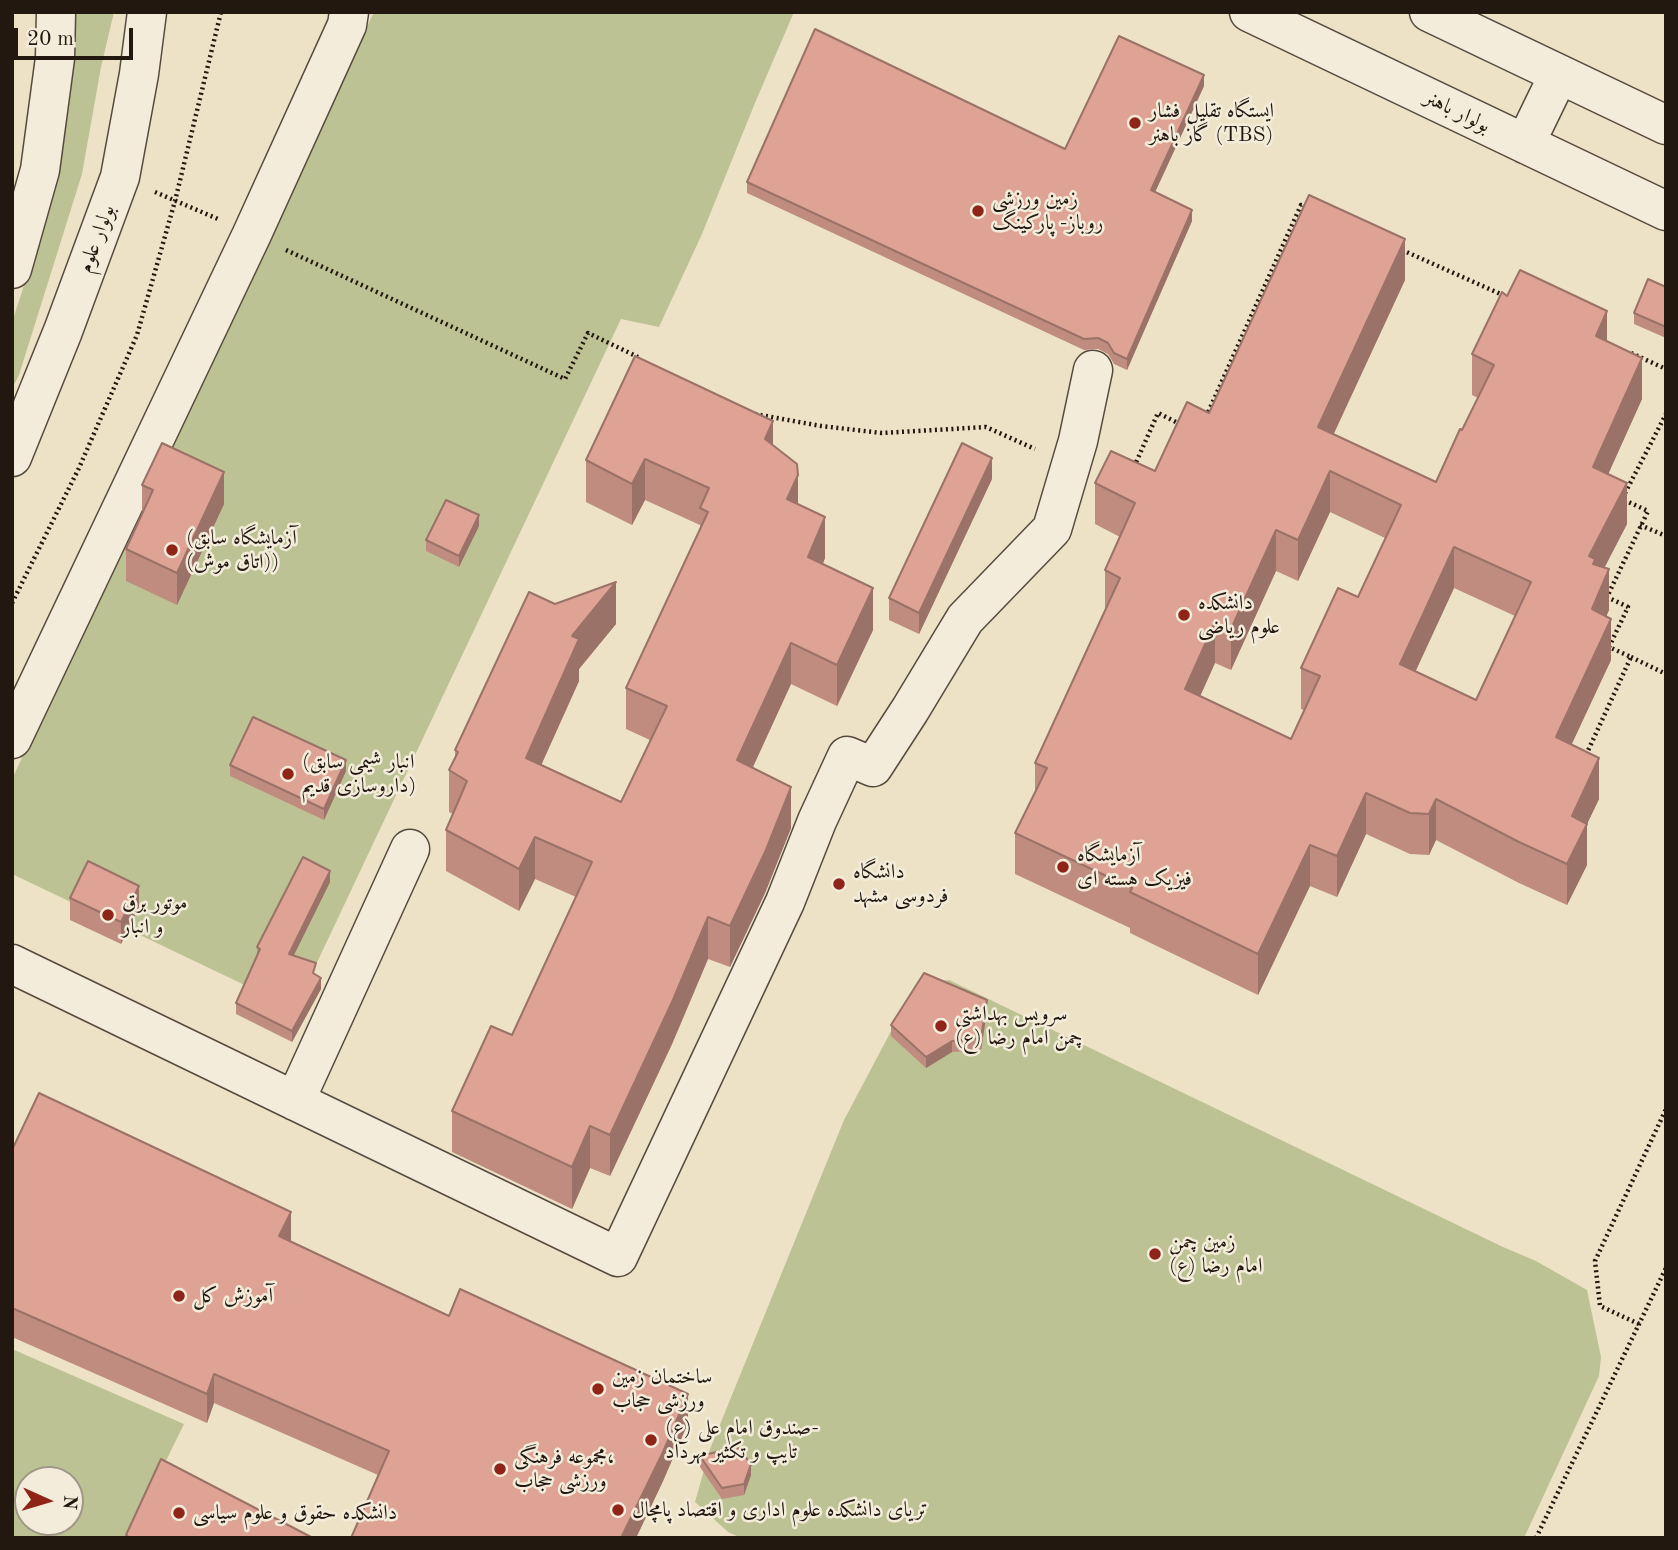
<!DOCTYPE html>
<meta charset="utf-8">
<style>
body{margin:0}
#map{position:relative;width:1678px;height:1550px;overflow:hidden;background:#ede2c6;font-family:"Old Standard TT",serif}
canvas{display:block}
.frame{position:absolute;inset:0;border:14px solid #231810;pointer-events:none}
.north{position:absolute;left:14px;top:1466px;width:70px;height:70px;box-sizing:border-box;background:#f3ecda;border:2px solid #a09789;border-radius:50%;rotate:94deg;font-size:19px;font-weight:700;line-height:28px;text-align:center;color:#231810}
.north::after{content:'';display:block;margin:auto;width:24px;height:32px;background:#8f2418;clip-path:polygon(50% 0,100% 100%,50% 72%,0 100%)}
.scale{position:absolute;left:14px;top:28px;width:119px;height:32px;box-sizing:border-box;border:4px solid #231810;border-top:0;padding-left:9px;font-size:21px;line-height:24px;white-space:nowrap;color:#231810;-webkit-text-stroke:5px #f3ecda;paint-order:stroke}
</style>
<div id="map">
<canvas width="1678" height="1550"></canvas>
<div class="frame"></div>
<div class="north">N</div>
<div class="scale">20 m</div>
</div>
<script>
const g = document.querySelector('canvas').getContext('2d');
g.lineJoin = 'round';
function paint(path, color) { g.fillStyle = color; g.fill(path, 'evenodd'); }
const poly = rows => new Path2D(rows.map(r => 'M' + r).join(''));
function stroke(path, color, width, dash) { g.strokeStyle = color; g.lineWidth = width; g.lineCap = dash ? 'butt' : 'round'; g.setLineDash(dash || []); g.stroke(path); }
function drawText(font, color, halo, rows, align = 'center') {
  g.font = font + ' "Old Standard TT",Amiri,serif'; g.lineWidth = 5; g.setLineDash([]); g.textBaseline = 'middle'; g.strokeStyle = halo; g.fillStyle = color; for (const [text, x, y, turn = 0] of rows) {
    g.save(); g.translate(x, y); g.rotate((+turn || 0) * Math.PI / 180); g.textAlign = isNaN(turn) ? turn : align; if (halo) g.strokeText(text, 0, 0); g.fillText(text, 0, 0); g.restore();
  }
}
const green = poly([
 [71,12,114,12,101,67,82,174,19,375,12,389,12,322,33,258],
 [374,12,794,12,755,103,702,234,659,327,621,319,295,1009,12,874,12,779],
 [949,980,1503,1247,1536,1261,1587,1290,1601,1357,1599,1376,1524,1538,741,1538,728,1532,695,1502,710,1449,844,1120,916,984],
 [12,1349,184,1424,128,1538,12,1538],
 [28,1480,70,1480,70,1522,28,1522]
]);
const path = poly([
 [155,192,218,219],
 [286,250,565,379,588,333,638,357],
 [1402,250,1505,296],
 [1631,353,1666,369],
 [755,414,821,426,882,433,986,427,1035,449],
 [1206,417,1301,205,1308,207],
 [1134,467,1158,413,1182,425],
 [1640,525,1666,536],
 [12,603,79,468,137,335,175,201,221,12],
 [1631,657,1666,674],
 [1586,755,1631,657,1609,647,1628,607,1607,597,1648,511,1622,499,1666,414],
 [1639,1324,1600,1306,1595,1261,1666,1109],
 [1536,1538,1666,1268]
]);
const minor = poly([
 [1249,12,1666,211],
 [1429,12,1666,125],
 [1525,144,1559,74],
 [12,269,40,170,55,58,56,12],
 [12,457,63,331,120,177,139,74,147,12],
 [12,739,252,234,347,25,349,12],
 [12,964,618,1257,785,902,817,821,847,756,873,767,910,710,965,619,1052,529,1078,441,1093,370],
 [295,1101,410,849]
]);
const wall = poly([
 [1204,86,1155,192,1192,221,1127,370,1114,364,1108,354,1098,349,1084,350,747,193,747,182,1065,149],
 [1405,280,1333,434,1436,482,1478,398,1472,395,1472,354,1607,341,1642,399,1608,474,1627,524,1604,568,1609,610,1606,616,1611,660,1571,745,1599,799,1587,824,1587,865,1567,905,1519,883,1436,840,1429,855,1410,854,1366,834,1337,897,1310,886,1258,995,1130,933,1130,928,1015,874,1015,833,1035,792,1035,763,1105,610,1105,570,1120,537,1095,524,1095,483,1155,471,1209,413],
 [1330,512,1385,538,1358,597,1301,668,1301,709,1304,710,1291,739,1200,696,1215,663,1231,670,1276,571,1298,581],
 [1454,588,1515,616,1476,700,1415,672],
 [1666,287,1666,338,1634,324,1634,313],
 [773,445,798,504,825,558,823,564,873,630,837,706,791,684,752,768,791,828,765,893,730,967,708,959,672,1044,610,1176,590,1168,572,1209,452,1152,452,1111,512,1035,576,897,535,879,519,911,446,871,446,830,453,814,449,812,449,770,455,758,455,750,555,604,616,624,579,669,579,681,541,765,621,802,650,740,626,729,626,688,700,528,700,525,645,500,632,525,586,502,586,460],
 [992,479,919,634,889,620,889,598],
 [142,485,224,504,177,605,126,581,126,549,142,514],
 [479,526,459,567,426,551,426,540],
 [230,765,346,771,324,820,230,776],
 [330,882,294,955,316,975,321,989,292,1042,236,1014,236,1003,257,956,257,947],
 [70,898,139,907,121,944,70,920],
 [987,1011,981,1050,952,1052,926,1068,891,1036,891,1025],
 [12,1150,291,1241,449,1316,688,1423,663,1481,636,1538,351,1538,378,1475,214,1403,207,1423,12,1337],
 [700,1456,751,1475,744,1495,722,1499,700,1467]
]);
const shadedWall = poly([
 [1204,75,1204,86,1151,201,1151,190],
 [1192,210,1192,221,1127,370,1127,359],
 [1405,239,1405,280,1318,468,1318,427],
 [1607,311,1607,352,1596,336],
 [1642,358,1642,399,1593,508,1593,467],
 [773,421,773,462,765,439],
 [992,458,992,479,919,634,919,613],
 [645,459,645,500,632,525,632,484],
 [1330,471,1330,512,1298,581,1298,540],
 [224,472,224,504,177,605,177,573],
 [798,475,798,517,787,499],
 [1627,483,1627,524,1595,586,1589,556],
 [479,515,479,526,459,567,459,556],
 [825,517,825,558,808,598,808,557],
 [1276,530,1276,571,1231,670,1231,629],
 [1454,547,1454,588,1400,705,1400,664],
 [1609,569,1609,610,1592,650,1592,609],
 [616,582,616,624,579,669,579,681,526,799,526,758,572,636],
 [873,588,873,630,837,706,837,665],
 [1611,619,1611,660,1556,778,1556,737],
 [1215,622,1215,663,1185,730,1185,689],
 [791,643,791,684,737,802,737,760],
 [1599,758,1599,799,1587,824,1587,865,1567,905,1567,864,1572,816],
 [346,760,346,771,324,820,324,809],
 [791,787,791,828,765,893,730,967,730,926],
 [1366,793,1366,834,1337,897,1337,856],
 [1436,799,1436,840,1429,855,1429,814],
 [535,837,535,879,519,911,519,869],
 [1310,845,1310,886,1258,995,1258,954],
 [330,871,330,882,289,965,289,954],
 [139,886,139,907,121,944,121,922],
 [708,917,708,959,672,1044,610,1176,610,1135],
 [321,978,321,989,292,1042,292,1031],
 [987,1000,987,1011,981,1050,981,1038],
 [952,1041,952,1052,926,1068,926,1057],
 [590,1126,590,1168,572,1209,572,1167],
 [291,1212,291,1241,279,1236],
 [214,1374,214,1403,207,1423,207,1394],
 [688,1394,688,1423,663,1481,636,1538,621,1538],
 [751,1464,751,1475,744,1495,744,1484]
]);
const building = poly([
 [815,29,1065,149,1119,36,1204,75,1151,190,1192,210,1127,359,1114,353,1108,343,1098,338,1084,339,747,182,815,29],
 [1309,195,1405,239,1318,427,1436,482,1460,429,1462,430,1494,365,1472,354,1502,292,1507,296,1520,270,1607,311,1596,336,1642,358,1593,467,1627,483,1589,556,1595,559,1593,564,1609,569,1592,609,1611,619,1556,737,1599,758,1572,816,1587,824,1567,864,1519,842,1436,799,1429,814,1410,813,1366,793,1337,856,1310,845,1258,954,1130,892,1132,888,1015,833,1047,768,1035,763,1120,578,1105,570,1135,503,1095,483,1111,451,1155,471,1187,402,1209,413,1309,195],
 [1330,471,1401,505,1358,597,1338,588,1301,668,1320,676,1291,739,1185,689,1215,622,1231,629,1276,530,1298,540,1330,471],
 [1454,547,1531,582,1476,700,1400,664,1454,547],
 [1648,279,1666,287,1666,327,1634,313,1648,279],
 [635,356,773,421,765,439,797,464,798,475,787,499,825,517,808,557,873,588,837,665,791,643,737,760,791,787,765,852,730,926,708,917,672,1002,610,1135,590,1126,572,1167,452,1111,491,1026,512,1035,592,862,535,837,519,869,446,830,467,781,449,770,458,752,455,750,529,592,555,604,616,582,572,636,579,639,526,758,621,802,667,706,626,688,708,512,700,508,709,488,645,459,632,484,586,460,635,356],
 [162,443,224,472,177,573,126,549,153,490,142,485,162,443],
 [962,443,992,458,919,613,889,598,962,443],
 [446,500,479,515,459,556,426,540,446,500],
 [253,717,346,760,324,809,230,765,253,717],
 [303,857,330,871,289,954,316,963,313,973,321,978,292,1031,236,1003,260,949,257,947,303,857],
 [88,861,139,886,121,922,70,898,88,861],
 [924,973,987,1000,981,1038,952,1041,926,1057,891,1025,924,973],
 [39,1093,291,1212,279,1236,449,1316,460,1289,688,1394,663,1452,621,1538,351,1538,389,1451,214,1374,207,1394,12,1308,12,1150,39,1093],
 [737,1447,751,1464,744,1484,722,1488,700,1456,737,1447],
 [161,1459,313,1538,130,1538,126,1535,161,1459]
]);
const markers = [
 [1135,123,7,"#8f2418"],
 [978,211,7,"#8f2418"],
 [172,550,7,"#8f2418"],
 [1184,615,7,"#8f2418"],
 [288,774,7,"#8f2418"],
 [1063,867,7,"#8f2418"],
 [839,884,7,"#8f2418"],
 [108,915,7,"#8f2418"],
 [941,1026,7,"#8f2418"],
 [1155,1254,7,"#8f2418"],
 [179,1296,7,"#8f2418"],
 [598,1389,7,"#8f2418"],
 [651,1440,7,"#8f2418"],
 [500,1469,7,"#8f2418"],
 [618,1510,7,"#8f2418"],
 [179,1513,7,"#8f2418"]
];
const poiNames = [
 ["ایستگاه تقلیل فشار",1149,111],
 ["گاز باهنر (TBS)",1149,135],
 ["زمین ورزشی",992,199],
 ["روباز- پارکینگ",992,223],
 ["(آزمایشگاه سابق",186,538],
 ["(اتاق موش))",186,562],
 ["دانشکده",1198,603],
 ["علوم ریاضی",1198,627],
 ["(انبار شیمی سابق",302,762],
 ["داروسازی قدیم)",302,786],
 ["آزمایشگاه",1077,855],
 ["فیزیک هسته ای",1077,879],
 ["دانشگاه",853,872],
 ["فردوسی مشهد",853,896],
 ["موتور برق",122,903],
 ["و انبار",122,927],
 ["سرویس بهداشتی",955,1014],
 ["چمن امام رضا (ع)",955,1038],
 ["زمین چمن",1169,1242],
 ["امام رضا (ع)",1169,1266],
 ["آموزش کل",193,1296],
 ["ساختمان زمین",612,1377],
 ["ورزشی حجاب",612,1401],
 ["صندوق امام علی (ع)-",665,1428],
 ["تایپ و تکثیر مهرداد",665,1452],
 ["مجموعه فرهنگی،",514,1457],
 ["ورزشی حجاب",514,1481],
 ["تریای دانشکده علوم اداری و اقتصاد پامچال",632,1510],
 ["دانشکده حقوق و علوم سیاسی",193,1513]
];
const streetNames = [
 ["بولوار باهنر",1457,112,26],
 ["بولوار علوم",97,239,-70]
];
paint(green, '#bcc293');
stroke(minor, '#564a3e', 41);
stroke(path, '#231810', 4.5, [2, 3.5]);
stroke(minor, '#f3ecda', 38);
paint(wall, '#bf8c7f');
paint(shadedWall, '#9b7268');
paint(building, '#dea394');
stroke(building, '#9b7268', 2);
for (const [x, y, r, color] of markers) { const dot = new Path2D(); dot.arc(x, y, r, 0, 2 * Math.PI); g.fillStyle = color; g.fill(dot); stroke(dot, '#f3ecda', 2.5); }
drawText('21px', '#231810', '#f3ecda', poiNames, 'left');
drawText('21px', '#231810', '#f3ecda', streetNames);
</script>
